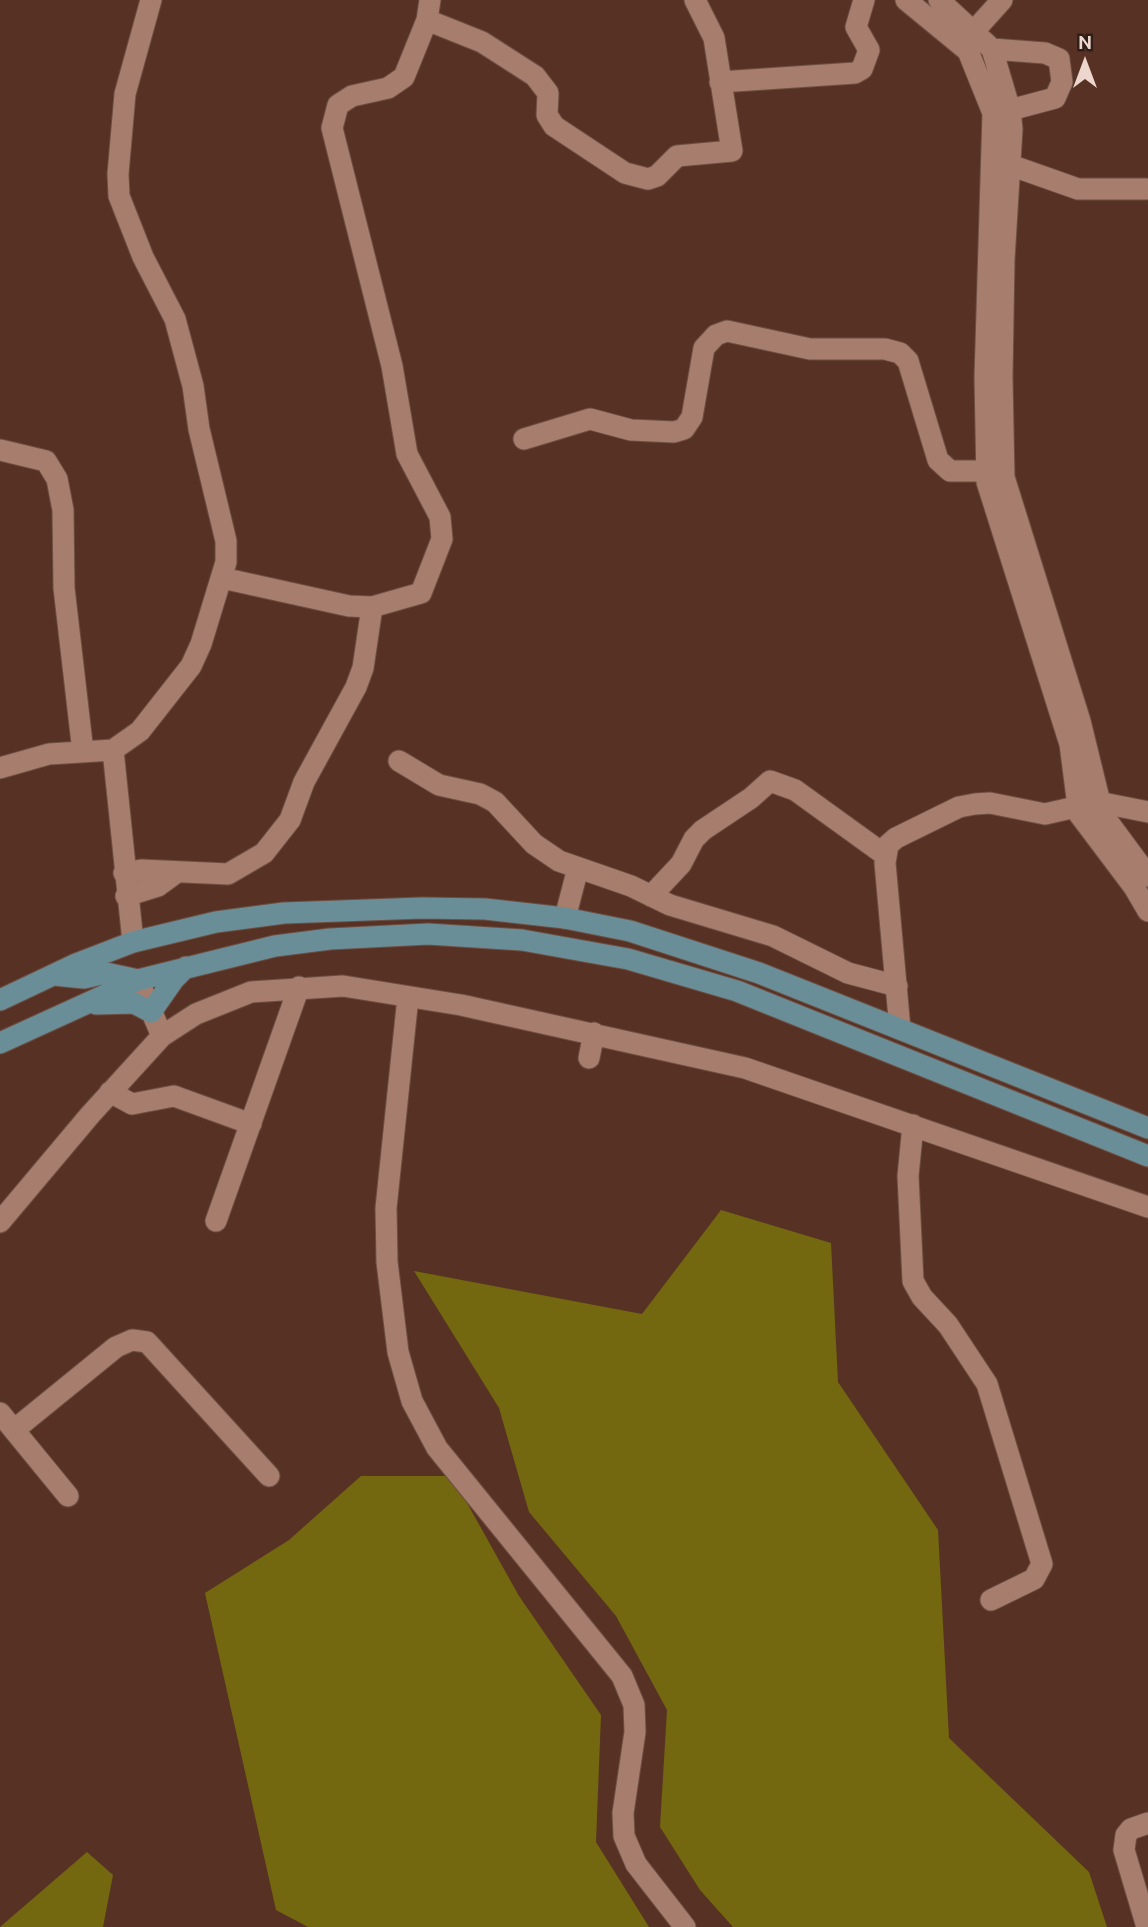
<!DOCTYPE html>
<style>
body{margin:0}
#map{position:relative;width:1148px;height:1927px;overflow:hidden;background:#573224;font-family:Ubuntu,sans-serif}
canvas{display:block}
.north{position:absolute;left:1050px;top:28px;width:70px;height:70px;-webkit-text-stroke:5px #301f19;paint-order:stroke;rotate:0deg;font-size:19px;font-weight:700;line-height:28px;text-align:center;color:#edd6cd}
.north::after{content:'';display:block;margin:auto;width:24px;height:32px;background:#edd6cd;clip-path:polygon(50% 0,100% 100%,50% 72%,0 100%)}
</style>
<div id="map">
<canvas width="1148" height="1927"></canvas>
<div class="north">N</div>
</div>
<script>
const g = document.querySelector('canvas').getContext('2d');
g.lineJoin = 'round';
function paint(path, color) { g.fillStyle = color; g.fill(path, 'evenodd'); }
const poly = rows => new Path2D(rows.map(r => 'M' + r).join(''));
function stroke(path, color, width, dash) { g.strokeStyle = color; g.lineWidth = width; g.lineCap = dash ? 'butt' : 'round'; g.setLineDash(dash || []); g.stroke(path); }
const forest = poly([
 [721,1210,831,1243,838,1382,938,1530,949,1738,1089,1872,1107,1927,733,1927,700,1890,660,1827,667,1710,616,1616,529,1512,499,1408,414,1271,642,1314],
 [361,1476,452,1476,519,1596,601,1715,596,1842,649,1927,308,1927,276,1910,205,1593,289,1540],
 [87,1852,113,1875,103,1927,0,1927]
]);
const minor = poly([
 [906,0,968,51,993,113,985,377,987,482,1070,744,1079,814,1134,887,1148,911],
 [939,0,992,49,1010,110,1012,129,1004,260,1002,377,1004,477,1080,721,1103,815,1148,876],
 [427,20,482,42,535,76,548,93,547,115,554,126,625,173,648,179,657,176,677,156,732,151,714,38,695,0],
 [975,30,1002,0],
 [992,49,1045,53,1059,59,1062,82,1055,98,1010,110],
 [720,82,855,73,862,69,869,50,856,27,864,0],
 [1010,165,1078,189,1146,189],
 [524,439,590,419,631,430,674,432,684,429,692,417,704,348,716,335,727,331,810,349,885,349,900,353,908,361,938,460,950,471,985,471],
 [0,450,46,461,57,479,63,510,64,588,83,752],
 [222,578,349,606,372,607],
 [113,750,133,942],
 [399,761,439,785,480,794,495,802,534,844,559,861,631,886,670,905,773,936,848,973,897,986],
 [0,768,49,754,113,750,140,731,191,666,201,644,226,562,226,541,199,429,193,386,175,319,143,257,119,196,118,174,125,94,151,0],
 [124,873,141,870,228,874,264,853,290,820,304,782,356,687,363,668,372,607,421,593,442,539,440,517,407,454,392,366,332,128,338,105,352,96,388,88,404,77,427,20,430,0],
 [126,896,158,886,177,872],
 [651,896,681,864,694,839,703,830,751,798,770,781,795,790,885,855],
 [565,918,578,868],
 [138,980,162,1036],
 [408,997,386,1208,387,1262,398,1352,412,1401,437,1448,622,1676,634,1705,635,1732,623,1813,624,1836,636,1864,685,1927],
 [900,1029,885,863,888,845,896,838,959,807,975,804,990,803,1045,814,1098,802,1148,812],
 [589,1058,594,1033],
 [110,1092,132,1104,174,1096,251,1124],
 [913,1125,908,1176,913,1281,922,1297,948,1325,987,1384,1042,1564,1034,1579,991,1600],
 [216,1221,299,987],
 [0,1222,90,1115,162,1036,196,1014,251,992,343,986,461,1005,745,1068,1148,1207],
 [0,1413,68,1496],
 [14,1430,116,1347,132,1340,147,1342,269,1476],
 [1147,1927,1124,1850,1126,1835,1131,1829,1148,1823]
]);
const major = poly([
 [54,975,84,978,106,973,138,980],
 [0,1000,76,964,133,942,216,922,284,913,422,908,485,909,565,918,630,931,759,973,1148,1128],
 [96,1004,134,1003,151,1012,174,979,186,967],
 [0,1043,138,980,275,946,330,939,428,934,522,940,628,959,737,991,1148,1156]
]);
paint(forest, '#73680f');
stroke(minor, '#6d4e42', 23);
stroke(major, '#6d4e42', 23);
stroke(minor, '#a77d6d', 21);
stroke(major, '#6a8e98', 21);
</script>
